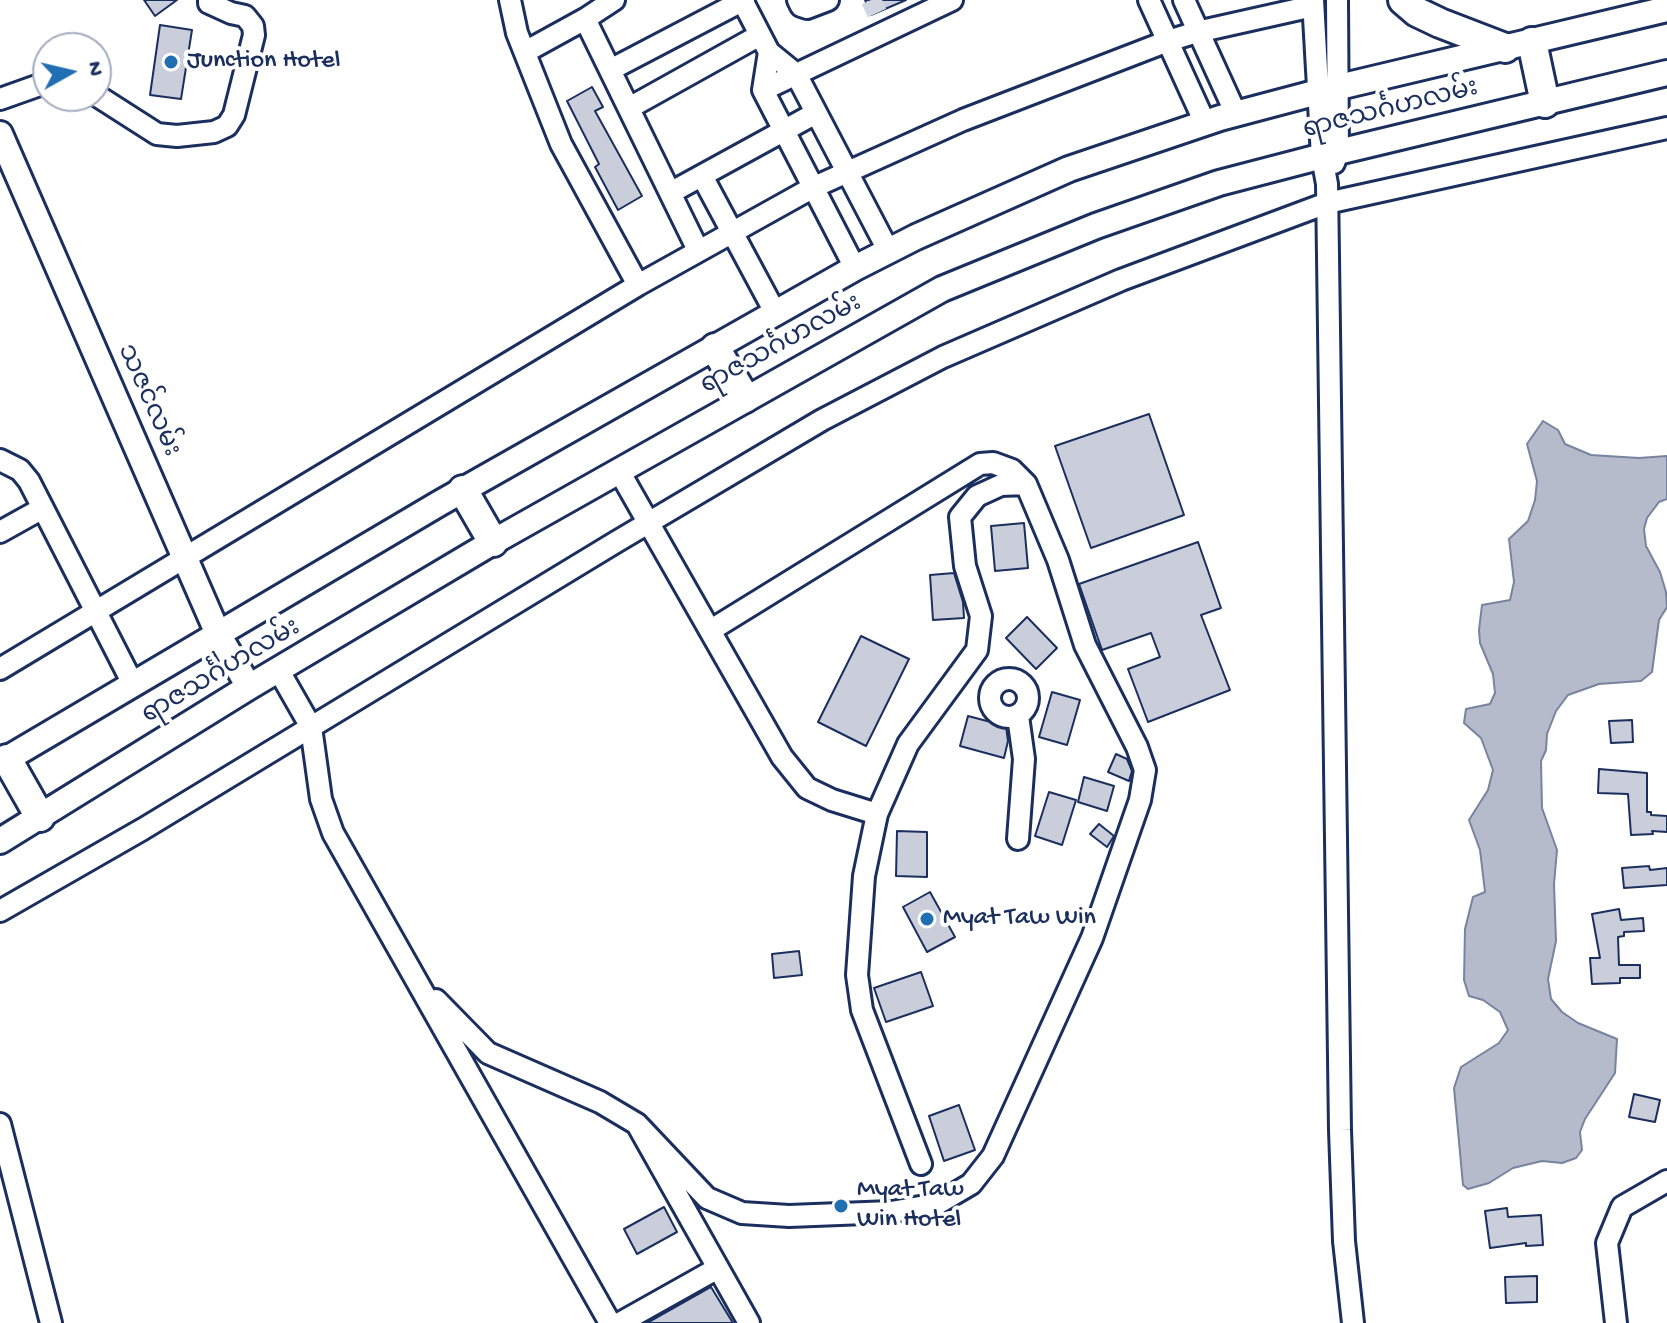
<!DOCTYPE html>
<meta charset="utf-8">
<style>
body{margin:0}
#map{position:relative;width:1667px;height:1323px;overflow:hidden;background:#fff;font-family:"Gochi Hand",sans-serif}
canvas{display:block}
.north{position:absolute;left:32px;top:32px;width:80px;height:80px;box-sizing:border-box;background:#fff;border:2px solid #a4acbf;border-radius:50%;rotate:82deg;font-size:22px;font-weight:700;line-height:32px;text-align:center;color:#1b2f5e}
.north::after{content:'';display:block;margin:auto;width:28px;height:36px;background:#1f6fb2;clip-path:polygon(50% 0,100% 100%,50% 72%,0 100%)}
</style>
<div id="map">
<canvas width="1667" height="1323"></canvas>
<div class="north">N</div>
</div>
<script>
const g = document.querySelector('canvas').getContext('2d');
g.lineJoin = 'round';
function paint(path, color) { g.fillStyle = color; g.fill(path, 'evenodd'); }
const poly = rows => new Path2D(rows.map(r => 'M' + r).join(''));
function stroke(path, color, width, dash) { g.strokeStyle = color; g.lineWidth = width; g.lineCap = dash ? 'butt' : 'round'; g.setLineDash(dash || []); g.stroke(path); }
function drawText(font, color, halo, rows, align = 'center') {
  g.font = font + ' "Gochi Hand","Noto Sans Myanmar",sans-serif'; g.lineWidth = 8; g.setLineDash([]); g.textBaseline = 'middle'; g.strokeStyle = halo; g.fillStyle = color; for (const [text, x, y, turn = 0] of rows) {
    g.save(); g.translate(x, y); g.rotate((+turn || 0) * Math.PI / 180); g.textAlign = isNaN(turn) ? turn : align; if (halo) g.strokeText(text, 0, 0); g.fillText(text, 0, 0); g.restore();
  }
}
const water = poly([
 [1543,421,1558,430,1565,444,1591,455,1639,458,1667,456,1667,499,1659,502,1647,518,1644,529,1646,546,1660,572,1666,592,1667,607,1659,620,1652,672,1641,681,1599,684,1568,695,1556,711,1547,734,1546,750,1541,761,1542,808,1557,850,1554,884,1556,941,1548,979,1551,999,1562,1012,1578,1023,1617,1039,1615,1073,1585,1119,1580,1132,1582,1150,1576,1158,1562,1163,1542,1161,1513,1168,1489,1183,1468,1189,1463,1185,1454,1088,1461,1067,1499,1043,1508,1030,1500,1012,1483,1000,1469,996,1464,980,1465,929,1473,897,1485,892,1480,850,1469,820,1488,790,1493,770,1481,738,1464,723,1466,709,1490,704,1495,693,1493,674,1480,643,1479,630,1482,605,1510,600,1514,582,1509,539,1528,521,1535,500,1537,481,1527,444,1543,421]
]);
const building = poly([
 [144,0,177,0,155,16,144,0],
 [865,0,906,0,871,15,865,0],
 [160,25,192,30,181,99,150,95,160,25],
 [592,87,603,107,595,111,642,196,618,210,595,167,599,164,567,101,592,87],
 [1149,414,1184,515,1091,548,1055,446,1149,414],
 [1024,523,1028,568,995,571,991,526,1024,523],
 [1198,542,1221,608,1201,615,1230,690,1148,722,1128,669,1160,657,1151,633,1102,650,1079,584,1198,542],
 [954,573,963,602,964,618,933,620,930,575,954,573],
 [1027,617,1057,648,1036,669,1006,638,1027,617],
 [861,636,909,659,866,746,818,722,861,636],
 [1052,692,1080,700,1067,745,1039,737,1052,692],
 [968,716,1006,726,1008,741,1004,758,960,746,968,716],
 [1632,720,1633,742,1611,743,1609,721,1632,720],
 [1116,754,1127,759,1132,771,1129,781,1108,772,1116,754],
 [1599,769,1647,773,1647,812,1651,812,1651,815,1667,816,1667,832,1652,831,1653,834,1631,835,1628,794,1598,793,1599,769],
 [1084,777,1114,786,1107,811,1078,802,1084,777],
 [1049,792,1076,800,1062,845,1035,836,1049,792],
 [1099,824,1114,836,1107,847,1090,834,1099,824],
 [897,831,927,832,927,877,896,876,897,831],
 [1649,866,1650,870,1667,868,1667,885,1624,888,1622,868,1649,866],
 [930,892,955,937,927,952,903,907,930,892],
 [1619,909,1621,920,1643,918,1644,931,1624,932,1624,936,1618,937,1619,965,1640,965,1640,978,1620,978,1620,983,1592,984,1590,958,1600,958,1592,914,1619,909],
 [799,951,802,975,774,978,772,954,799,951],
 [921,972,933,1006,886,1022,874,988,921,972],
 [1634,1094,1660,1100,1655,1122,1629,1117,1634,1094],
 [959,1105,975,1150,944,1161,929,1116,959,1105],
 [664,1207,677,1232,637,1254,624,1229,664,1207],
 [1507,1208,1508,1217,1541,1215,1543,1245,1526,1246,1526,1243,1490,1248,1485,1211,1507,1208],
 [1537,1276,1537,1302,1506,1303,1505,1277,1537,1276],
 [711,1287,733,1323,647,1323,711,1287]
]);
const minorTunnel = poly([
 [871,0,877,13]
]);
const minor = poly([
 [510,0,517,33,561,144,638,285],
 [742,0,769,52,796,74,888,250],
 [798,0,801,6,807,8,828,0],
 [1149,0,1205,123],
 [1184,0,1236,114],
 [1313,0,1322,157,1327,184,1340,1130,1344,1241,1353,1323],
 [585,19,698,250],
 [525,52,585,19,614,0],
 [769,52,763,90,855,268],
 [610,70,744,0],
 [763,90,952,0],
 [96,95,157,134,177,136,214,132,227,126,234,115,254,35,253,26,245,16,231,13,209,3,209,0],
 [0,99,48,82],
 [629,108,760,35],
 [1334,163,1338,152,1337,0],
 [702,176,776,314],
 [670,193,816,113],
 [0,460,20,470,29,481,133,684],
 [619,471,782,757,807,788,832,800,877,814],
 [0,532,43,508],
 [0,669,638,285,812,188,963,120,1168,41,1197,32,1313,6],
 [279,671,311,727,321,799,333,833,610,1323],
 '990 698a19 19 0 1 1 38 0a19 19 0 1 1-38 0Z',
 [1018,839,1024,759,1018,716],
 [0,911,143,829,616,542,822,420,943,357,1121,280,1327,203,1667,128],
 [436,1000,488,1053,600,1102,637,1124,749,1323],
 [0,1124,51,1323],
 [637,1124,707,1198,742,1213,789,1216,891,1212,937,1204,971,1184,993,1156,1092,938,1140,800,1145,770,1137,747,1085,645,1058,560,1026,484,1012,470,993,463,980,464,711,630],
 [921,1164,862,1010,857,975,864,876,877,814,908,744,977,650,981,616,965,566,960,517,977,496,1001,485,1026,484],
 [620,1323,718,1268],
 [1616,1323,1607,1243,1622,1207,1667,1181]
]);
const major = poly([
 [0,134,218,634,249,687],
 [0,763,440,503,855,268,916,237,1069,169,1220,118,1318,92,1667,9],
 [0,841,249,687,493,542,942,289,1096,226,1219,183,1338,152,1667,73]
]);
const highway = poly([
 [1403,0,1417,12,1440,23,1505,48],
 [1532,42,1545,103],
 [715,348,745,398],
 [463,490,493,542],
 [7,759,40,817]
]);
const markers = [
 [171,62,8,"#1f6fb2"],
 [927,919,8,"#1f6fb2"],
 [841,1206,8,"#1f6fb2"]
];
const poiNames = [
 ["Junction Hotel",187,62],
 ["Myat Taw Win",943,919],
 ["Myat Taw",857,1191],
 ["Win Hotel",857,1221]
];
const streetNames = [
 ["ရာဇသင်္ဂဟလမ်း",1391,111,-14],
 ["ရာဇသင်္ဂဟလမ်း",782,346,-29],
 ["သဇင်လမ်း",147,401,66],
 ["ရာဇသင်္ဂဟလမ်း",222,673,-31]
];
paint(water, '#b5bbca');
stroke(water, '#77839f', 2);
paint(building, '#caceda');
stroke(building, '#1b2f5e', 2);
stroke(minorTunnel, '#d1d5df', 20, [20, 10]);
stroke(minor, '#1b2f5e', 26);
stroke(major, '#1b2f5e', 30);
stroke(highway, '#1b2f5e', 34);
stroke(minor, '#fff', 20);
stroke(major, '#fff', 24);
stroke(highway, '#fff', 28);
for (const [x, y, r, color] of markers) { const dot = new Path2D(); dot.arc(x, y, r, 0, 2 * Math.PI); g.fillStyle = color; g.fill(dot); stroke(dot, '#fff', 3); }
drawText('26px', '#1b2f5e', '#fff', poiNames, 'left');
drawText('26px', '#1b2f5e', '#fff', streetNames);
</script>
